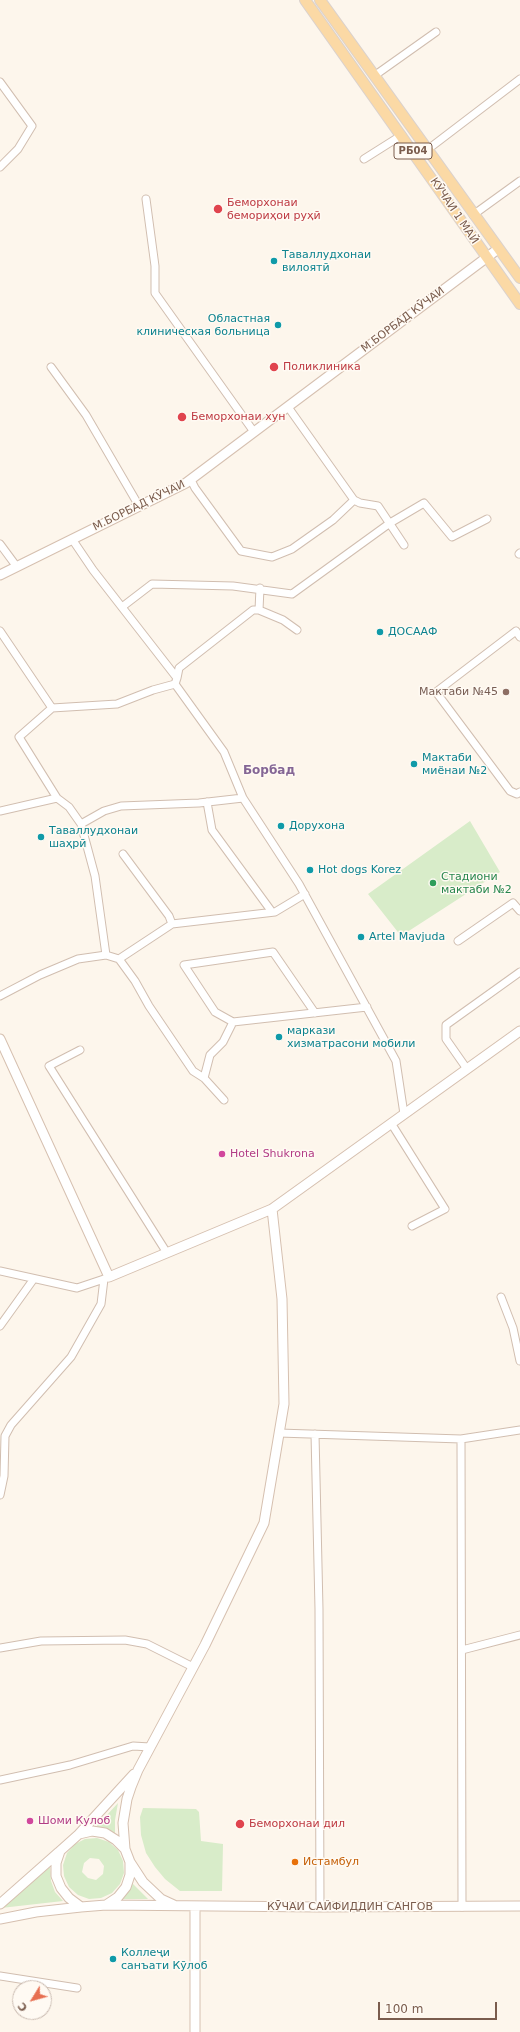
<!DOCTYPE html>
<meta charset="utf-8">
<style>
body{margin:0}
#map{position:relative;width:520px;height:2032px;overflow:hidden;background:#fdf6ec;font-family:"DejaVu Sans",sans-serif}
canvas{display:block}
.north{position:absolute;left:12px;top:1980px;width:40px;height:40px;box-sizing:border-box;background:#fffaf3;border:1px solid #cabbb1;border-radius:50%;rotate:233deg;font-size:11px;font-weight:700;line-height:16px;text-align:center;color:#7a5c4d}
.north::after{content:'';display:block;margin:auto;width:14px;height:18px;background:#e76f51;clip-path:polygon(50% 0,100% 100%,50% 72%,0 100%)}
.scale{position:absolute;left:378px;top:2002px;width:119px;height:18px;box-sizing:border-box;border:2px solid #7a5c4d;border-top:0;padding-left:5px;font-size:12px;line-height:14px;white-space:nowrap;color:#7a5c4d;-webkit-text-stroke:3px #fffaf3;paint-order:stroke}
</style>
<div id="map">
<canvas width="520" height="2032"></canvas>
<div class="north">С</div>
<div class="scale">100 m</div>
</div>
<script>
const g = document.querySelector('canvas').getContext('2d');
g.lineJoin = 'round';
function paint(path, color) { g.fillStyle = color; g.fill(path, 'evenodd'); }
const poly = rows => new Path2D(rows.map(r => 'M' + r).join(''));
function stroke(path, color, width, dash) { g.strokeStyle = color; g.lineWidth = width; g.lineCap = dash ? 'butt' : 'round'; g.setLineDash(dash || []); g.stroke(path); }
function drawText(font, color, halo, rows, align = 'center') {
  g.font = font + ' "DejaVu Sans",sans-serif'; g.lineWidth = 3; g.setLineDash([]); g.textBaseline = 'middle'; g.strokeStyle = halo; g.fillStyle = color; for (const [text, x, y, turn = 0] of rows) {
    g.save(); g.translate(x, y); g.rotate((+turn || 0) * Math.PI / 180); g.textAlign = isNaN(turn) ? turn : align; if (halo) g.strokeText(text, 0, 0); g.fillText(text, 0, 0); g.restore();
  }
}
const green = poly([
 [470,821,500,872,401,936,368,894],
 [118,1803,115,1820,115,1835,95,1828],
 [143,1808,196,1809,199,1812,201,1841,223,1844,222,1891,180,1891,165,1879,155,1867,146,1853,141,1835,140,1817],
 [97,1838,109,1842,118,1850,123,1861,124,1873,120,1884,112,1893,101,1898,89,1899,78,1895,69,1887,64,1876,63,1865,67,1853,75,1844,85,1839],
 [90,1858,99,1859,104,1866,103,1874,96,1880,88,1878,82,1872,84,1863],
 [50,1867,51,1881,55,1892,63,1901,1,1908],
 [132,1883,148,1899,122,1899]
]);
const street = poly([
 [374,76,436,32],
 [0,82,32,126,18,149,0,167],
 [427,150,520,79],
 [364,159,402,135],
 [146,199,155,266,155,293,254,432],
 [473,215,520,181],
 [51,367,86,415,139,506],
 [191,480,195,488,241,551,272,557,292,549,333,520,354,500,288,407],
 [354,500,360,503,378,506,404,545],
 [72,539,93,570,177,678,175,684,224,752,243,798,299,884,396,1061,404,1114],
 [0,544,17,567],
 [519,554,520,553],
 [122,607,152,584,233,586,292,594,390,523,424,503,452,537,487,519],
 [259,610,260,588],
 [0,631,52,708,19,737,57,798,69,807,81,824,95,876,106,955,78,959,40,975,0,996],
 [520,637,516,631,436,692,510,791,517,794,520,792],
 [177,678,179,668,253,610,259,610,283,620,297,630],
 [52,708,117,704,153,690,175,684],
 [207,802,212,830,272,912],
 [0,811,57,798],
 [81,824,104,811,121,806,199,803,243,798],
 [123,854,169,916,172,924],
 [458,941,513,903,520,911],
 [106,955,119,959,135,981,149,1006,193,1071,204,1078,224,1100],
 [119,959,172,924,275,912,305,894],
 [233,1022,215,1012,184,965,273,952,315,1013],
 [80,1050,49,1066,167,1253],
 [467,1069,446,1039,446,1025,520,972],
 [204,1078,210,1055,223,1042,233,1022,367,1007],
 [391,1123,445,1209,412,1226],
 [0,1271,77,1288,107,1278],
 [501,1297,513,1328,520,1361],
 [0,1326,33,1280],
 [279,1433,461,1439,520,1430],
 [315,1434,319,1609,320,1907],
 [461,1439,462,1907],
 [0,1495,4,1476,5,1436,11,1425,71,1357,101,1304,104,1279],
 [0,1648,41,1641,125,1640,147,1644,193,1667],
 [462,1650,520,1635],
 [0,1780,70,1765,133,1746,150,1747],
 [0,1976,77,1988]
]);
const secondary = poly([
 [0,575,186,483,498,249],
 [0,1039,109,1277,272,1209],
 [79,1834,134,1774],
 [125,1849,116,1840,105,1833,92,1831,79,1834,60,1851,56,1863,56,1876,61,1888,69,1898,81,1907,106,1905,118,1897,126,1887,130,1875,130,1862,125,1849,123,1823,127,1799,131,1787,138,1770,205,1645,264,1523,284,1404,282,1299,272,1209,520,1031],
 [130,1862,143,1882,161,1899,174,1905],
 [0,1904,59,1852],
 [106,1905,320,1907,520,1906],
 [0,1919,36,1912,81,1907],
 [195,2032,195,1907]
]);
const primary = poly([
 [305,0,520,304],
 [320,0,520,278]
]);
const markers = [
 [218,209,5,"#e0444e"],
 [274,261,4,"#0f9aa8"],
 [278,325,4,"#0f9aa8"],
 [274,367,5,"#e0444e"],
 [182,417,5,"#e0444e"],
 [380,632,4,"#0f9aa8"],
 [506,692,4,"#8d6e63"],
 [414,764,4,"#0f9aa8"],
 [281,826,4,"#0f9aa8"],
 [41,837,4,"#0f9aa8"],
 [310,870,4,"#0f9aa8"],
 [433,883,4,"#2e9e5b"],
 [361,937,4,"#0f9aa8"],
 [279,1037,4,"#0f9aa8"],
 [222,1154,4,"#d1479c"],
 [30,1821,4,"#d1479c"],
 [240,1824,5,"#e0444e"],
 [295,1862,4,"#e8710a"],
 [113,1959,4,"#0f9aa8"]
];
const shields = [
 [413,151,38]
];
const shieldNames = [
 ["РБ04",413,151]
];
const healthNames = [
 ["Беморхонаи",227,203],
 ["бемориҳои руҳӣ",227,216],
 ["Поликлиника",283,367],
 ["Беморхонаи хун",191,417],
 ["Беморхонаи дил",249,1824]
];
const streetNames = [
 ["КӮЧАИ 1 МАЙ",454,211,56],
 ["М.БОРБАД КӮЧАИ",403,320,-37],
 ["М.БОРБАД КӮЧАИ",139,506,-26],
 ["КӮЧАИ САЙФИДДИН САНГОВ",350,1907]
];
const cultureNames = [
 ["Таваллудхонаи",282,255],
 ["вилоятӣ",282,268],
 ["Областная",270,319,"right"],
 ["клиническая больница",270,332,"right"],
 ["ДОСААФ",388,632],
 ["Мактаби",422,758],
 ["миёнаи №2",422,771],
 ["Дорухона",289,826],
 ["Таваллудхонаи",49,831],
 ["шаҳрӣ",49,844],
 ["Hot dogs Korez",318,870],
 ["Artel Mavjuda",369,937],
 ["маркази",287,1031],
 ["хизматрасони мобили",287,1044],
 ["Коллеҷи",121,1953],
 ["санъати Кӯлоб",121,1966]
];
const educationNames = [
 ["Мактаби №45",498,692]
];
const leisureNames = [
 ["Стадиони",441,877],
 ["мактаби №2",441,890]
];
const hotelNames = [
 ["Hotel Shukrona",230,1154],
 ["Шоми Кулоб",38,1821]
];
const foodNames = [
 ["Истамбул",303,1862]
];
const neighbourhoodNames = [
 ["Борбад",269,771]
];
paint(green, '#d8ecc9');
stroke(street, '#d1beb0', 9);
stroke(secondary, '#d6c0b0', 11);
stroke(primary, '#dad1cd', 12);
stroke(street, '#fff', 7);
stroke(secondary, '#fff', 9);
stroke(primary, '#fbd9a5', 10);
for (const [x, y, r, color] of markers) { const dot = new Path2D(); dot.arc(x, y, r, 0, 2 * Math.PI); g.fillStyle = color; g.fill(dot); stroke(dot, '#fffaf3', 1.5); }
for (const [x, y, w] of shields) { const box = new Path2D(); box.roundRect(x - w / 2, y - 8, w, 16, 3); g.fillStyle = '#fffaf3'; g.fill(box); stroke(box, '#7a5c4d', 1); }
drawText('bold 10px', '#7a5c4d', null, shieldNames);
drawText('11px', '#be3a42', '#fffaf3', healthNames, 'left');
drawText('11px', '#7a5c4d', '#fffaf3', streetNames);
drawText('11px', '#0d838f', '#fffaf3', cultureNames, 'left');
drawText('11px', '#785e54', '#fffaf3', educationNames, 'right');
drawText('11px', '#27864d', '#fffaf3', leisureNames, 'left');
drawText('11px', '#b23c85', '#fffaf3', hotelNames, 'left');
drawText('11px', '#c56008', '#fffaf3', foodNames, 'left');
drawText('bold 12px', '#846695', '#fffaf3', neighbourhoodNames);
</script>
